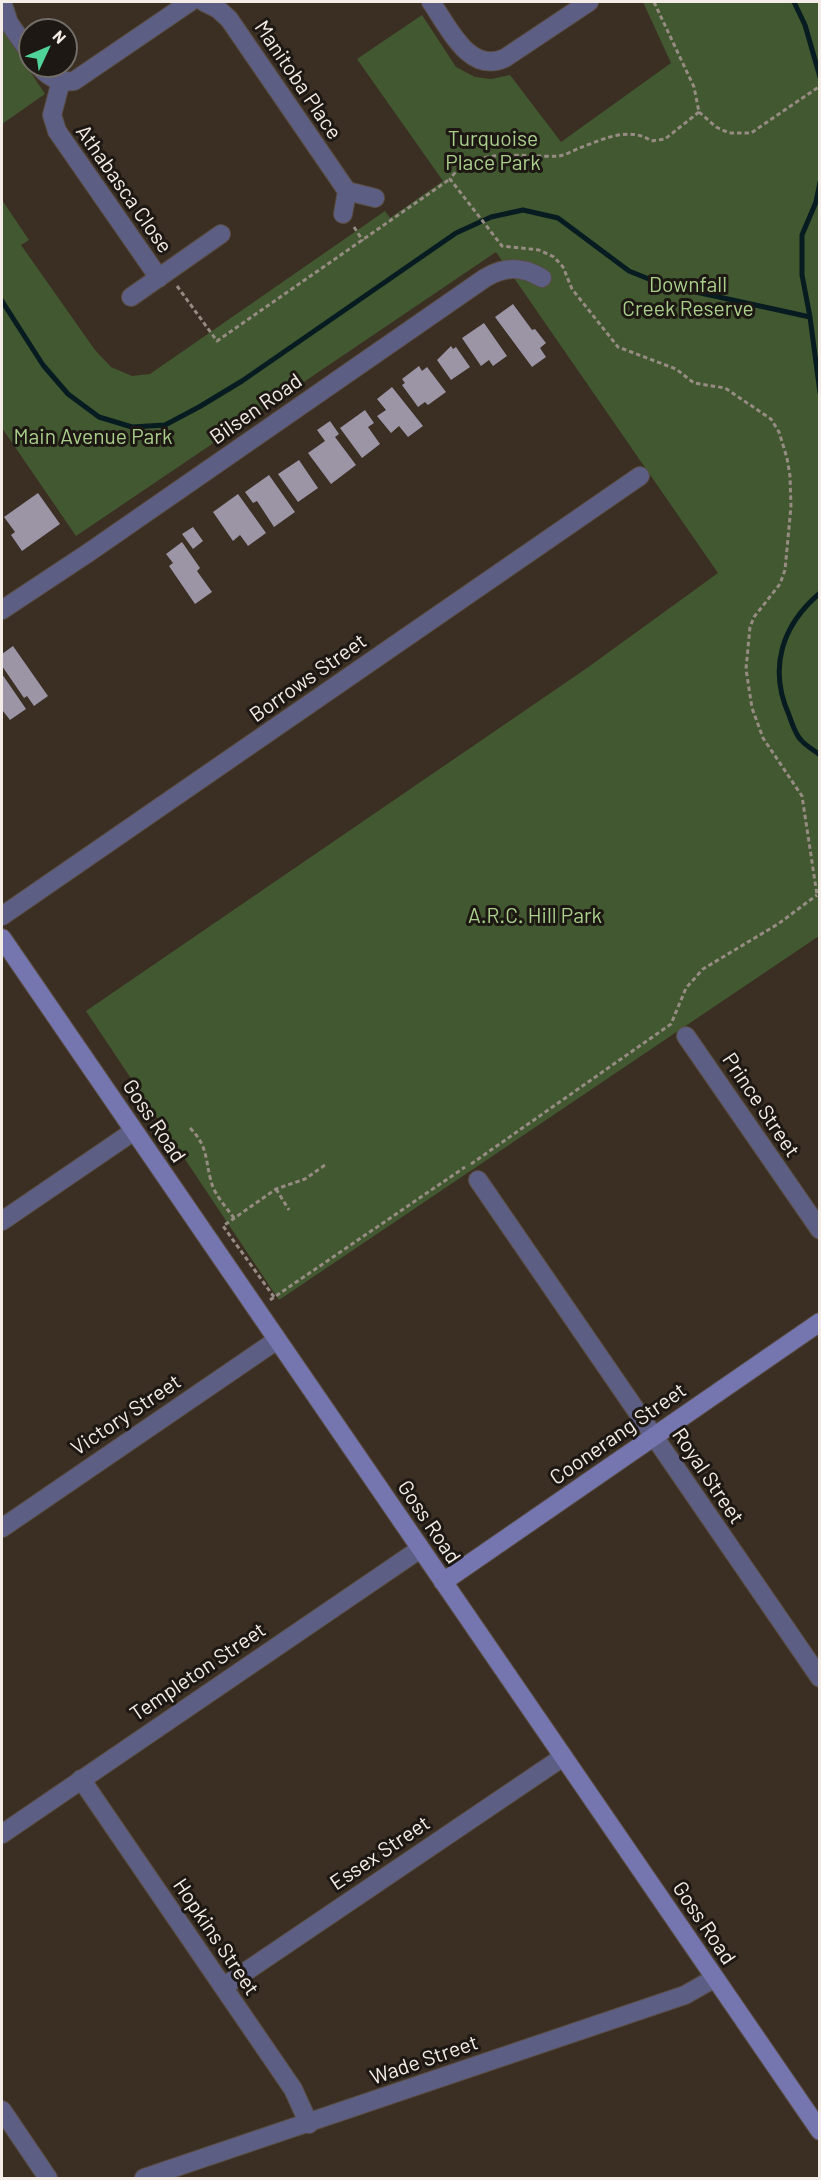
<!DOCTYPE html>
<html>
<head>
<meta charset="utf-8">
<style>
  body { margin:0 }
  #map { position:relative; width:821px; height:2180px; overflow:hidden; background:#3b2f24; font-family:Barlow,sans-serif }
  canvas { display:block }
  .frame { position:absolute; inset:0; border:3px solid #f4ece6; pointer-events:none }
  .north { position:absolute; left:18px; top:18px; width:60px; height:60px; box-sizing:border-box; background:#1d1813; border:2px solid #736d67; border-radius:50%; rotate:46deg; font-size:16px; font-weight:700; line-height:24px; text-align:center; color:#f4ece6 }
  .north::after { content:''; display:block; margin:auto; width:21px; height:27px; background:#50d398; clip-path:polygon(50% 0,100% 100%,50% 72%,0 100%) }
</style>
</head>
<body>
<div id="map">
<canvas width="821" height="2180"></canvas>
<div class="frame"></div>
<div class="north">N</div>
</div>
<script>
const c = document.querySelector('canvas').getContext('2d');
c.lineJoin = 'round';
function fillPath(path, color) { c.fillStyle = color; c.fill(path, 'evenodd'); }
function trace(path, color, width, dash) { c.strokeStyle = color; c.lineWidth = width; c.lineCap = dash ? 'butt' : 'round'; c.setLineDash(dash || []); c.stroke(path); }
function label(font, color, halo, rows, align = 'center') {
  c.font = font + ' Barlow,sans-serif'; c.lineWidth = 6; c.setLineDash([]); c.textBaseline = 'middle'; c.strokeStyle = halo; c.fillStyle = color; for (const [text, x, y, turn = 0] of rows) {
    c.save(); c.translate(x, y); c.rotate((+turn || 0) * Math.PI / 180); c.textAlign = isNaN(turn) ? turn : align; if (halo) c.strokeText(text, 0, 0); c.fillText(text, 0, 0); c.restore();
  }
}
const green = new Path2D(`
  M 643,2 L 819,2 L 819,936 L 279,1300 L 86,1011 L 587,668 L 718,573 L 496,252 L 76,536 L 2,428 L 2,200 L 29,240 L 21,245 L 95,350 L 111,367 L 132,376 L 150,374 L 385,211 L 390,218 L 443,181 L 357,59 L 422,15 L 456,67 L 475,77 L 491,79 L 510,75 L 561,142 L 671,63 Z
  M 2,29 L 45,94 L 2,124 Z`);
const stream = new Path2D(`
  M 794,2 L 805,25 L 820,77
  M 820,182 L 816,202 L 802,235 L 802,275 L 810,317 L 820,393
  M 2,301 L 43,365 L 68,394 L 99,417 L 132,427 L 165,425 L 199,407 L 242,381 L 456,233 L 491,217 L 523,210 L 558,218 L 629,271 L 664,285 L 810,317
  M 820,593 C 782,625 768,668 789,715 C 792,723 795,734 801,740 C 806,746 814,750 820,755`);
const building = new Path2D(`
  M 513,304 L 532,330 L 535,329 L 546,343 L 540,348 L 546,357 L 532,367 L 495,317 Z
  M 484,323 L 507,356 L 493,366 L 489,360 L 481,366 L 462,338 Z
  M 451,346 L 453,349 L 456,347 L 470,367 L 451,380 L 437,360 Z
  M 419,366 L 422,371 L 427,367 L 446,392 L 428,405 L 425,402 L 418,407 L 402,385 L 405,383 L 402,379 Z
  M 392,387 L 423,426 L 408,437 L 399,426 L 391,433 L 377,416 L 386,410 L 377,399 Z
  M 365,410 L 374,423 L 368,427 L 380,444 L 362,458 L 340,428 Z
  M 330,421 L 339,434 L 335,437 L 356,465 L 331,484 L 308,453 L 325,441 L 317,430 Z
  M 299,460 L 318,488 L 298,502 L 278,474 Z
  M 269,475 L 295,512 L 274,527 L 257,501 L 253,503 L 245,492 Z
  M 38,493 L 60,524 L 22,551 L 11,535 L 15,532 L 4,517 Z
  M 238,494 L 266,533 L 248,546 L 240,535 L 233,541 L 213,512 Z
  M 193,527 L 203,541 L 193,549 L 182,534 Z
  M 182,542 L 200,568 L 197,571 L 212,592 L 195,604 L 169,566 L 173,563 L 166,554 Z
  M 13,646 L 48,696 L 34,706 L 27,696 L 24,698 L 2,666 L 2,654 Z
  M 2,674 L 26,709 L 10,720 L 3,711 L 2,713 Z`);
const path = new Path2D(`
  M 654,2 L 694,87 L 699,112
  M 699,112 L 665,139 L 651,141 C 629,125 599,141 577,149 C 571,152 565,155 559,156 C 525,158 474,145 450,179 L 502,246 L 539,250 L 554,257 L 563,267 L 572,289 L 618,347 L 676,369 L 694,383 L 725,388 L 771,419 L 779,432 L 787,458 L 790,476 L 791,506 L 785,570 L 780,584 L 754,617 L 750,627 L 746,669 L 752,708 L 763,738 L 802,796 L 817,895 L 820,897
  M 699,112 L 716,127 L 729,133 L 751,133 L 820,86
  M 354,227 L 363,241
  M 177,286 L 217,341 L 450,179
  M 190,1128 C 208,1146 205,1159 211,1181 C 214,1194 226,1207 234,1218
  M 471,1164 L 671,1024 L 686,988 L 703,969 L 778,924 L 817,895
  M 276,1189 L 289,1210
  M 274,1297 L 223,1226 L 276,1189 L 305,1179 L 325,1165
  M 270,1300 L 465,1167`);
const street = new Path2D(`
  M 2,2 L 9,23 L 30,53
  M 204,2 L 218,9 L 229,19 L 347,191
  M 431,2 C 448,26 469,75 505,58 L 589,2
  M 39,66 C 48,77 59,83 74,81 L 190,2
  M 61,81 L 52,115 L 57,131 L 159,278
  M 343,214 L 347,191 L 375,198
  M 131,297 L 221,234
  M 2,610 L 88,553 L 485,278 C 505,266 522,266 542,278
  M 2,916 L 640,476
  M 686,1036 L 820,1230
  M 478,1180 L 820,1678
  M 2,1221 L 134,1131
  M 2,1528 L 277,1340
  M 81,1779 L 293,2089 L 309,2124
  M 2,1834 L 420,1549
  M 223,1987 L 563,1757
  M 2,2110 L 48,2178
  M 144,2178 L 685,1995 L 715,1978`);
const secondary = new Path2D(`
  M 2,938 L 820,2131
  M 443,1582 L 820,1322`);
const streetNames = [
  ["Manitoba Place",298,80,56],
  ["Athabasca Close",124,189,55],
  ["Bilsen Road",256,409,-35],
  ["Borrows Street",308,678,-35],
  ["Prince Street",761,1105,56],
  ["Goss Road",154,1121,56],
  ["Victory Street",126,1415,-34],
  ["Coonerang Street",618,1434,-35],
  ["Royal Street",708,1476,56],
  ["Goss Road",429,1522,56],
  ["Templeton Street",198,1672,-34],
  ["Essex Street",380,1853,-34],
  ["Goss Road",704,1923,56],
  ["Hopkins Street",216,1937,56],
  ["Wade Street",424,2060,-19]
];
const parkNames = [
  ["Turquoise",493,139],
  ["Place Park",493,163],
  ["Downfall",688,285],
  ["Creek Reserve",688,309],
  ["Main Avenue Park",93,437],
  ["A.R.C. Hill Park",535,916]
];
fillPath(green, '#425830');
trace(stream, '#071c21', 5);
fillPath(building, '#9b95a5');
trace(street, '#594d43', 20);
trace(secondary, '#594d43', 20);
trace(path, '#968c84', 3, [4.5, 3]);
trace(street, '#5d5e83', 18);
trace(secondary, '#7576b0', 18);
label('21px', '#f4ece6', '#1d1813', streetNames);
label('21px', '#a9cf8b', '#1d1813', parkNames);
</script>
</body>
</html>
